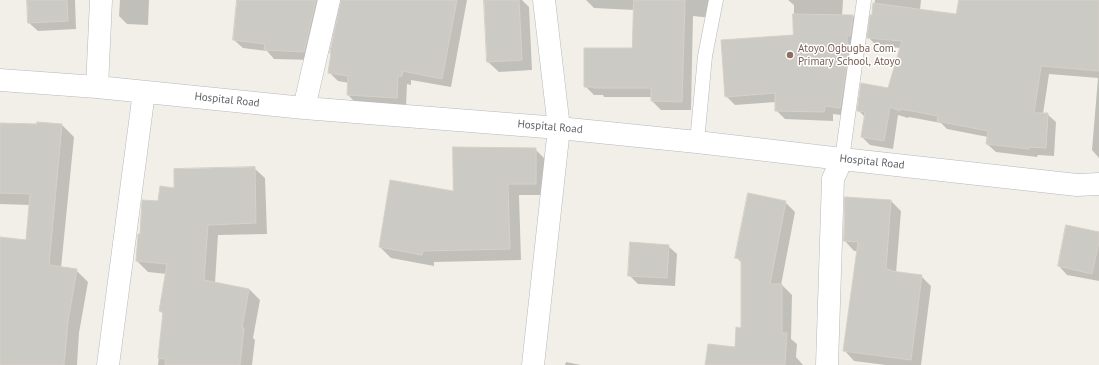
<!DOCTYPE html>
<html>
<head>
<meta charset="utf-8">
<style>
  body { margin:0 }
  canvas { display:block; background:#f1efe8 }
</style>
</head>
<body>
<canvas width="1099" height="365"></canvas>
<script>
const c = document.querySelector('canvas').getContext('2d');
c.lineJoin = 'round';
function fillPath(path, color) { c.fillStyle = color; c.fill(path, 'evenodd'); }
function trace(path, color, width, dash) { c.strokeStyle = color; c.lineWidth = width; c.lineCap = dash ? 'butt' : 'round'; c.setLineDash(dash || []); c.stroke(path); }
function label(font, color, halo, rows, align = 'center') {
  c.font = font + ' "PT Sans",sans-serif'; c.lineWidth = 3; c.setLineDash([]); c.textBaseline = 'middle'; c.strokeStyle = halo; c.fillStyle = color; for (const [text, x, y, turn = 0] of rows) {
    c.save(); c.translate(x, y); c.rotate((+turn || 0) * Math.PI / 180); c.textAlign = isNaN(turn) ? turn : align; if (halo) c.strokeText(text, 0, 0); c.fillText(text, 0, 0); c.restore();
  }
}
const shadow = new Path2D(`
  M 28,0 L 75,0 L 76,29 L 38,31 L 29,23 Z
  M 120,0 L 149,0 L 148,25 L 127,24 L 119,16 Z
  M 238,0 L 329,0 L 313,60 L 274,59 L 267,51 L 243,48 L 234,40 Z
  M 342,0 L 467,0 L 451,87 L 411,80 L 411,85 L 407,84 L 406,107 L 357,104 L 348,95 L 349,83 L 338,81 L 329,72 Z
  M 485,0 L 522,0 L 529,7 L 532,70 L 499,72 L 488,62 Z
  M 586,0 L 714,0 L 712,18 L 693,16 L 691,110 L 661,110 L 652,101 L 652,97 L 604,97 L 603,95 L 594,95 L 585,86 L 633,49 L 634,10 L 594,8 Z
  M 788,0 L 843,0 L 842,16 L 853,16 L 862,25 L 849,116 L 833,114 L 833,121 L 785,119 L 776,110 L 776,102 L 735,105 L 726,96 L 794,36 L 794,5 Z
  M 875,0 L 921,0 L 920,10 L 957,15 L 960,0 L 1099,0 L 1099,158 L 1092,150 L 1098,78 L 1049,74 L 1043,114 L 1047,114 L 1056,122 L 1054,156 L 1038,155 L 1037,157 L 996,152 L 987,144 L 988,137 L 947,129 L 941,123 L 909,117 L 908,118 L 898,115 L 893,149 L 870,145 L 862,137 L 865,117 L 858,110 L 888,89 L 901,48 L 877,46 L 868,37 L 873,16 Z
  M 0,124 L 62,125 L 74,137 L 61,268 L 76,270 L 88,282 L 79,333 L 77,365 L 0,365 L 0,238 L 27,241 L 30,205 L 0,204 Z
  M 535,149 L 547,161 L 547,195 L 519,195 L 521,260 L 434,262 L 434,266 L 391,258 L 380,247 L 454,192 Z
  M 254,168 L 265,178 L 267,234 L 218,235 L 215,283 L 249,289 L 260,300 L 253,338 L 255,340 L 252,365 L 158,365 L 164,315 L 160,311 L 167,274 L 148,272 L 137,261 L 140,235 L 159,202 L 175,189 Z
  M 891,201 L 901,211 L 896,273 L 921,276 L 931,286 L 921,365 L 886,365 L 854,361 L 845,351 L 858,251 L 854,251 L 845,241 Z
  M 785,202 L 795,212 L 781,285 L 782,285 L 792,295 L 791,339 L 797,344 L 796,357 L 803,365 L 706,365 L 736,348 L 742,329 L 742,263 L 736,257 Z
  M 1099,233 L 1099,281 L 1067,275 L 1059,266 Z
  M 668,246 L 677,254 L 675,286 L 638,284 L 629,275 Z
  M 566,362 L 581,365 L 565,365 Z`);
const building = new Path2D(`
  M 27,0 L 67,0 L 68,21 L 28,23 Z
  M 237,0 L 316,0 L 304,52 L 264,50 L 265,44 L 233,40 Z
  M 341,0 L 457,0 L 442,79 L 403,71 L 402,76 L 398,76 L 397,98 L 347,95 L 348,76 L 328,73 L 331,53 L 330,53 Z
  M 484,0 L 519,0 L 522,60 L 487,62 Z
  M 634,0 L 685,0 L 682,102 L 651,101 L 651,88 L 594,88 L 594,87 L 584,87 L 584,48 L 632,48 Z
  M 959,0 L 1099,0 L 1099,71 L 1041,66 L 1034,113 L 1048,113 L 1046,148 L 1029,147 L 1029,149 L 986,144 L 988,131 L 937,121 L 938,116 L 901,109 L 900,111 L 890,107 L 884,141 L 861,137 L 865,112 L 857,111 L 861,83 L 888,88 L 902,41 L 867,38 L 870,15 L 872,15 L 873,3 L 956,14 Z
  M 793,14 L 853,15 L 850,36 L 847,36 L 847,63 L 840,108 L 825,106 L 824,112 L 775,111 L 775,93 L 725,97 L 721,40 L 793,35 Z
  M 37,122 L 62,124 L 49,265 L 77,269 L 68,321 L 64,365 L 0,365 L 0,237 L 26,240 L 30,194 L 0,193 L 0,123 L 37,124 Z
  M 453,147 L 536,148 L 536,184 L 508,184 L 510,249 L 423,251 L 422,255 L 379,247 L 390,180 L 453,191 Z
  M 255,167 L 256,223 L 208,225 L 204,280 L 249,289 L 242,328 L 244,328 L 240,365 L 165,365 L 166,359 L 158,358 L 163,312 L 159,311 L 167,264 L 136,261 L 138,235 L 138,234 L 140,234 L 142,200 L 158,201 L 160,186 L 174,188 L 174,169 Z
  M 748,193 L 786,201 L 770,284 L 782,284 L 782,333 L 787,333 L 785,365 L 705,365 L 708,344 L 735,347 L 736,327 L 741,328 L 741,259 L 735,258 Z
  M 845,197 L 891,200 L 886,269 L 891,270 L 891,271 L 922,275 L 911,360 L 843,351 L 858,242 L 844,241 Z
  M 1066,225 L 1099,232 L 1099,242 L 1092,274 L 1058,266 Z
  M 630,242 L 669,245 L 667,278 L 628,276 Z`);
const lane = new Path2D(`
  M 697,142 L 705,56 L 716,0
  M 842,159 L 864,0`);
const street = new Path2D(`
  M 0,80 L 97,87 L 304,108 L 559,128 L 697,142 L 842,159 L 1077,185 L 1099,184
  M 97,87 L 101,0
  M 304,108 L 329,0
  M 108,365 L 144,92
  M 533,365 L 559,128 L 544,0
  M 827,365 L 833,179 L 842,159`);
const markers = [
  [790,55,4,"#8d6e63"]
];
const educationNames = [
  ["Atoyo Ogbugba Com.",798,49],
  ["Primary School, Atoyo",798,62]
];
const streetNames = [
  ["Hospital Road",227,100,6],
  ["Hospital Road",550,127,5],
  ["Hospital Road",872,162,6]
];
fillPath(shadow, '#0003');
fillPath(building, '#cccac5');
trace(building, '#d6d1c6', 1);
trace(lane, '#b5b8bc', 15);
trace(street, '#b5b8bc', 23);
trace(lane, '#fff', 14);
trace(street, '#fff', 22);
for (const [x, y, r, color] of markers) { const dot = new Path2D(); dot.arc(x, y, r, 0, 2 * Math.PI); c.fillStyle = color; c.fill(dot); trace(dot, '#fff', 1.5); }
label('11px', '#785e54', '#fff', educationNames, 'left');
label('11px', '#5f6368', '#fff', streetNames);
</script>
</body>
</html>
